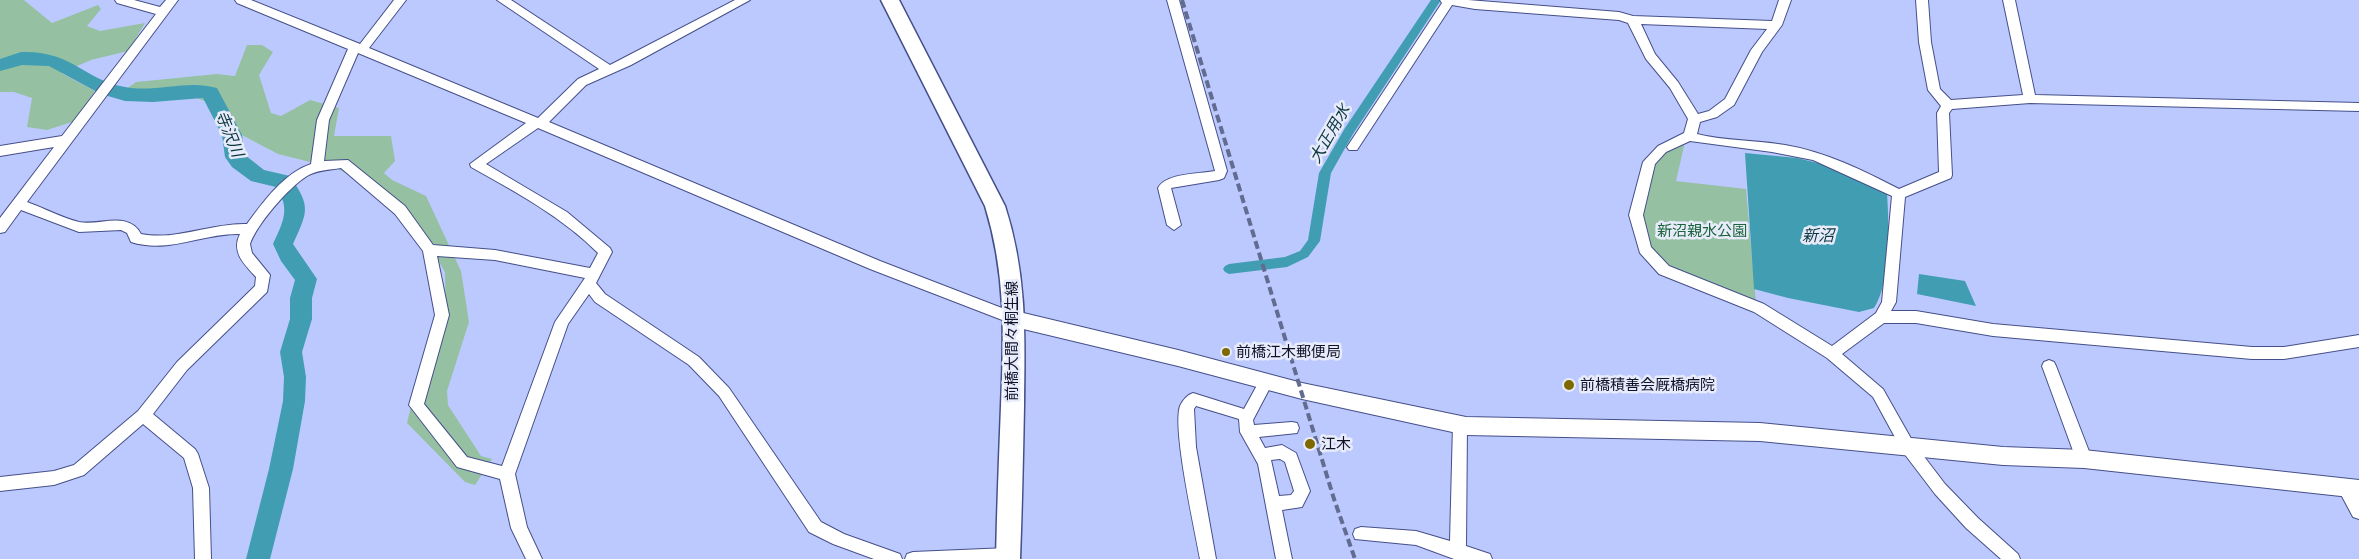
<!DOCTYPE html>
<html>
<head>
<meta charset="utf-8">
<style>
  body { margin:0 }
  canvas { display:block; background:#bcc9fe }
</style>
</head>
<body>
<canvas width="2359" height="559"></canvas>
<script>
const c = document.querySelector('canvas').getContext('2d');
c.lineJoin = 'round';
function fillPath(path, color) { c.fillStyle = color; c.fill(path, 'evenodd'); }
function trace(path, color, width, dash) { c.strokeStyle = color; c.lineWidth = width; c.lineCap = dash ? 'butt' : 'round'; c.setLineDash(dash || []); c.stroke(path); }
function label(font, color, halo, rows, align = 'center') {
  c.font = font + ' "Public Sans","Noto Sans JP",sans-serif'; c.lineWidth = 5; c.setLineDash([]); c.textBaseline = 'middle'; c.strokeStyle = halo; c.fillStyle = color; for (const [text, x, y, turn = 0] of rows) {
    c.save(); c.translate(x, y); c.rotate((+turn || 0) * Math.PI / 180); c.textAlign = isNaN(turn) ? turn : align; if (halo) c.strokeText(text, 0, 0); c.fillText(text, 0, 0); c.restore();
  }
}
const green = new Path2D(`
  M 0,0 L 24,0 L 52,23 L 98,5 L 101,9 L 87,26 L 100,31 L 145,23 L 128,51 L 91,60 L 61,73 L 95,91 L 75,121 L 47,130 L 27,127 L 32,98 L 14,92 L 0,92 Z
  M 247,45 L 262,45 L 273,52 L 259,75 L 271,113 L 281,116 L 310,100 L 339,108 L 334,136 L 391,136 L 395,161 L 384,173 L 392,180 L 426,196 L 461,271 L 469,322 L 447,391 L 448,405 L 481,456 L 492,459 L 475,485 L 465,482 L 407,423 L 423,354 L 446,324 L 445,272 L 405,205 L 338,169 L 278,154 L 238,133 L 212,104 L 189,95 L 150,97 L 126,89 L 136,82 L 217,74 L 235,76 Z
  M 1685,142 L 1676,181 L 1746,189 L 1756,303 L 1666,268 L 1650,248 L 1640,216 L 1652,163 L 1664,151 Z`);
const water = new Path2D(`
  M 1745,153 L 1797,158 L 1826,165 L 1887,193 C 1889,223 1891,283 1874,308 L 1859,312 L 1788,298 L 1754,289 Z
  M 1919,274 L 1965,281 L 1976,306 L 1917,294 Z`);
const canal = new Path2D(`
  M 1431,0 L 1441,0 L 1353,134 L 1331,173 L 1320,241 L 1308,257 L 1287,267 L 1229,274 L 1225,272 L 1223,269 L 1225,266 L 1229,264 L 1285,257 L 1300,251 L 1308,240 L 1319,173 L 1345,128 Z`);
const river = new Path2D(`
  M 21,52 C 72,50 84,80 125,87 C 156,93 187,79 217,88 L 242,135 L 245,155 L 264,170 L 290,176 C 311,207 308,211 293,244 L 317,279 L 312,298 L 312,319 L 302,352 L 306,377 L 305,401 L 293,469 L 270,559 L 246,559 L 269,469 L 283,401 L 284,377 L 280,352 L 290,319 L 290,298 L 295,280 L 281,261 L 273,244 C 283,222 291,209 276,187 L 251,181 L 232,167 L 225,157 L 222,135 L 203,98 L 153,102 L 125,101 L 101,94 L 49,66 L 22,65 L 0,71 L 0,59 Z`);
const street = new Path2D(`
  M 115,0 L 134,0 L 160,7 L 166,0 L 178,0 L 27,202 C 44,208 62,218 79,222 C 100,226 128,210 141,234 C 176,241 211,223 247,224 C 263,202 284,173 311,164 L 317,120 L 348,49 L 237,3 L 235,0 L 251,0 L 360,44 L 394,0 L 406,0 L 369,48 L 538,118 L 578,79 L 599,69 L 497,0 L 511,0 L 610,65 L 735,0 L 750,0 L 631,65 L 586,85 L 549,122 L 880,261 L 1020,315 L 1022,319 L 1020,323 L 1010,323 L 870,269 L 538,128 L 486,164 L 567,212 L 610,248 L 612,252 L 596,283 L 605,294 L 699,357 L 729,388 L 821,522 L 844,534 L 900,554 L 902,559 L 874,559 L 833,544 L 809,532 L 719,396 L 689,365 L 595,302 L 589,294 L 568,324 L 515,474 L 527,527 L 542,559 L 526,559 L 511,528 L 500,479 L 457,467 L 409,405 L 435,315 L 423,251 L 395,214 L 341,168 C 329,170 317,170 307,176 C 288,188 257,224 250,244 L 252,253 L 270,275 L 267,292 L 187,370 L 153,414 L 195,449 L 198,454 L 209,488 L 211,559 L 195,559 L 193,488 L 184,458 L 143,424 L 84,475 L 54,485 L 0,491 L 0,477 L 54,471 L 74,465 L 138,411 L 177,362 L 255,286 L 256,277 C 244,264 231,252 240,234 C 203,233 169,254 131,242 L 127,233 L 121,230 L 79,232 L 21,210 L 5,232 L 0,233 L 0,218 L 54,147 L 0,156 L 0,146 L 62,136 L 156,14 L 117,3 ZM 358,53 L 526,123 L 470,164 L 471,167 C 516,192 562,217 598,253 L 590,268 L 495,250 L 433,245 L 405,206 L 348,160 L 324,161 L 329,120 ZM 437,256 L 495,260 L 585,278 L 555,322 L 502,466 L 467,457 L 424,404 L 449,315 Z
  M 1167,0 L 1179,0 L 1227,171 L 1224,178 L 1219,180 L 1171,188 L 1181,225 L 1174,230 L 1167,225 L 1158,188 C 1166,173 1198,174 1215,171 Z
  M 1440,0 L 1468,0 L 1619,12 L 1633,16 L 1772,21 L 1779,0 L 1791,0 L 1782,25 L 1762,52 L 1734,105 L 1717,117 L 1700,122 L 1697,134 C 1724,141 1757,140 1785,145 C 1826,152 1862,170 1899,189 L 1939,172 L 1937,113 L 1941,106 L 1928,90 L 1919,42 L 1916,0 L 1928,0 L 1931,42 L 1940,89 L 1951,100 L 2023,95 L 2003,0 L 2015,0 L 2035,95 L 2359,103 L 2359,111 L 2030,103 L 1952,109 L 1949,113 L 1952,175 L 1951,178 L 1905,197 L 1896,302 L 1891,311 L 1916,311 L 1993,324 L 2252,347 L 2284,347 L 2359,335 L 2359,347 L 2284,359 L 2252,359 L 1993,336 L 1916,323 L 1884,323 L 1842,354 L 1883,389 L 1913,442 L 1945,484 L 1978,518 L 2018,554 L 2020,559 L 2001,559 L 1966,528 L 1935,494 L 1903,452 L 1873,397 L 1827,358 L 1754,312 L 1659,274 L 1640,253 L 1629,215 L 1643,162 L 1658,146 L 1684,133 L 1688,119 L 1670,88 L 1646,59 L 1628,23 L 1619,20 L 1475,9 L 1452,5 L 1357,150 L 1349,150 L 1347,147 L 1349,144 L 1442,3 ZM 1641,24 L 1767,29 L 1751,50 L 1725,99 L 1709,111 L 1698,114 L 1678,82 L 1655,54 ZM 1690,141 L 1772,152 L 1813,160 L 1892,196 L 1882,302 L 1876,313 L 1832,346 L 1764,304 L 1669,266 L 1651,247 L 1643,215 L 1655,164 L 1666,152 Z
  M 2049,360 L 2054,362 L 2056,366 L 2092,459 L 2089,464 L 2084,466 L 2079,464 L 2076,459 L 2042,366 L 2044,362 Z
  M 1266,376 L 1271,378 L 1273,382 L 1253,420 L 1254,425 L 1292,422 L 1297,423 L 1299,428 L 1297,433 L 1259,437 L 1265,448 L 1282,445 L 1296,453 L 1310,491 L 1302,507 L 1282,510 L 1292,559 L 1276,559 L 1258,464 L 1240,432 L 1239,419 L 1196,406 L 1194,409 L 1196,447 L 1216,559 L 1200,559 C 1195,530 1172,429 1180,406 C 1183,400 1187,395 1193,393 L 1244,409 L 1261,378 ZM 1280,459 L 1285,462 L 1294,491 L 1291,495 L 1279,496 L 1271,460 Z
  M 1460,418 L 1465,419 L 1467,424 L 1466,546 L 1490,554 L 1492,559 L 1454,559 L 1416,545 L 1355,539 L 1353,534 L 1355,529 L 1361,527 L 1416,531 L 1450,541 L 1453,424 L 1455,419 Z
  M 2345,480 L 2350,482 L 2359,497 L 2359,519 L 2353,517 L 2337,487 L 2340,482 Z
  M 1008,548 L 1014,550 L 1016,555 L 1014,559 L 905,559 L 907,554 L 913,552 Z`);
const secondary = new Path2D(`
  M 1015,311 L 1178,350 L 1302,383 L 1466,417 L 1760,423 L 2003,447 L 2084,450 L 2359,480 L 2359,498 L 2084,468 L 2003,465 L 1760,441 L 1466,435 L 1302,399 L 1178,366 L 1015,327 L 1008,324 L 1005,319 L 1008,314 Z`);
const primary = new Path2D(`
  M 881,0 L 899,0 L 1005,206 C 1027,274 1025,336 1024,406 C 1023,457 1022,508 1020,559 L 996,559 C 997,508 999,457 1001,406 C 1004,336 1006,274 985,206 Z`);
const rail = new Path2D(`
  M 1182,0 L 1334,499 L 1355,559`);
const markers = [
  [1226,352,5,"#7e6800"],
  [1569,385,6,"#7e6800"],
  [1310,444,6,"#7e6800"]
];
const parkNames = [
  ["新沼親水公園",1702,231]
];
const streetNames = [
  ["前橋大間々桐生線",1012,341,-90]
];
const poiNames = [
  ["前橋江木郵便局",1236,352],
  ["前橋積善会厩橋病院",1580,385],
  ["江木",1321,444]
];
const waterNames = [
  ["寺沢川",229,134,68],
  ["大正用水",1330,134,-60],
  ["新沼",1818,236]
];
fillPath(green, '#95c1a2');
fillPath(water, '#419db1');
fillPath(canal, '#419db1');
fillPath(river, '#419db1');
trace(street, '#454f89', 2);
trace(secondary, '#454f89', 2);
trace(primary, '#454f89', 3);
fillPath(street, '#fff');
fillPath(secondary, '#fff');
fillPath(primary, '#fff');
trace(rail, '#626b90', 4, [8, 4]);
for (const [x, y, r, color] of markers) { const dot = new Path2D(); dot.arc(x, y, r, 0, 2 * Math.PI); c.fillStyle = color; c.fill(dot); trace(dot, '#e8ecfa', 2); }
label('15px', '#1a633b', '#e8ecfa', parkNames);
label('15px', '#0f132a', '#e8ecfa', streetNames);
label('15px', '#0f132a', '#e8ecfa', poiNames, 'left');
label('italic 16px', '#0b3740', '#e8ecfa', waterNames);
</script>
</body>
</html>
